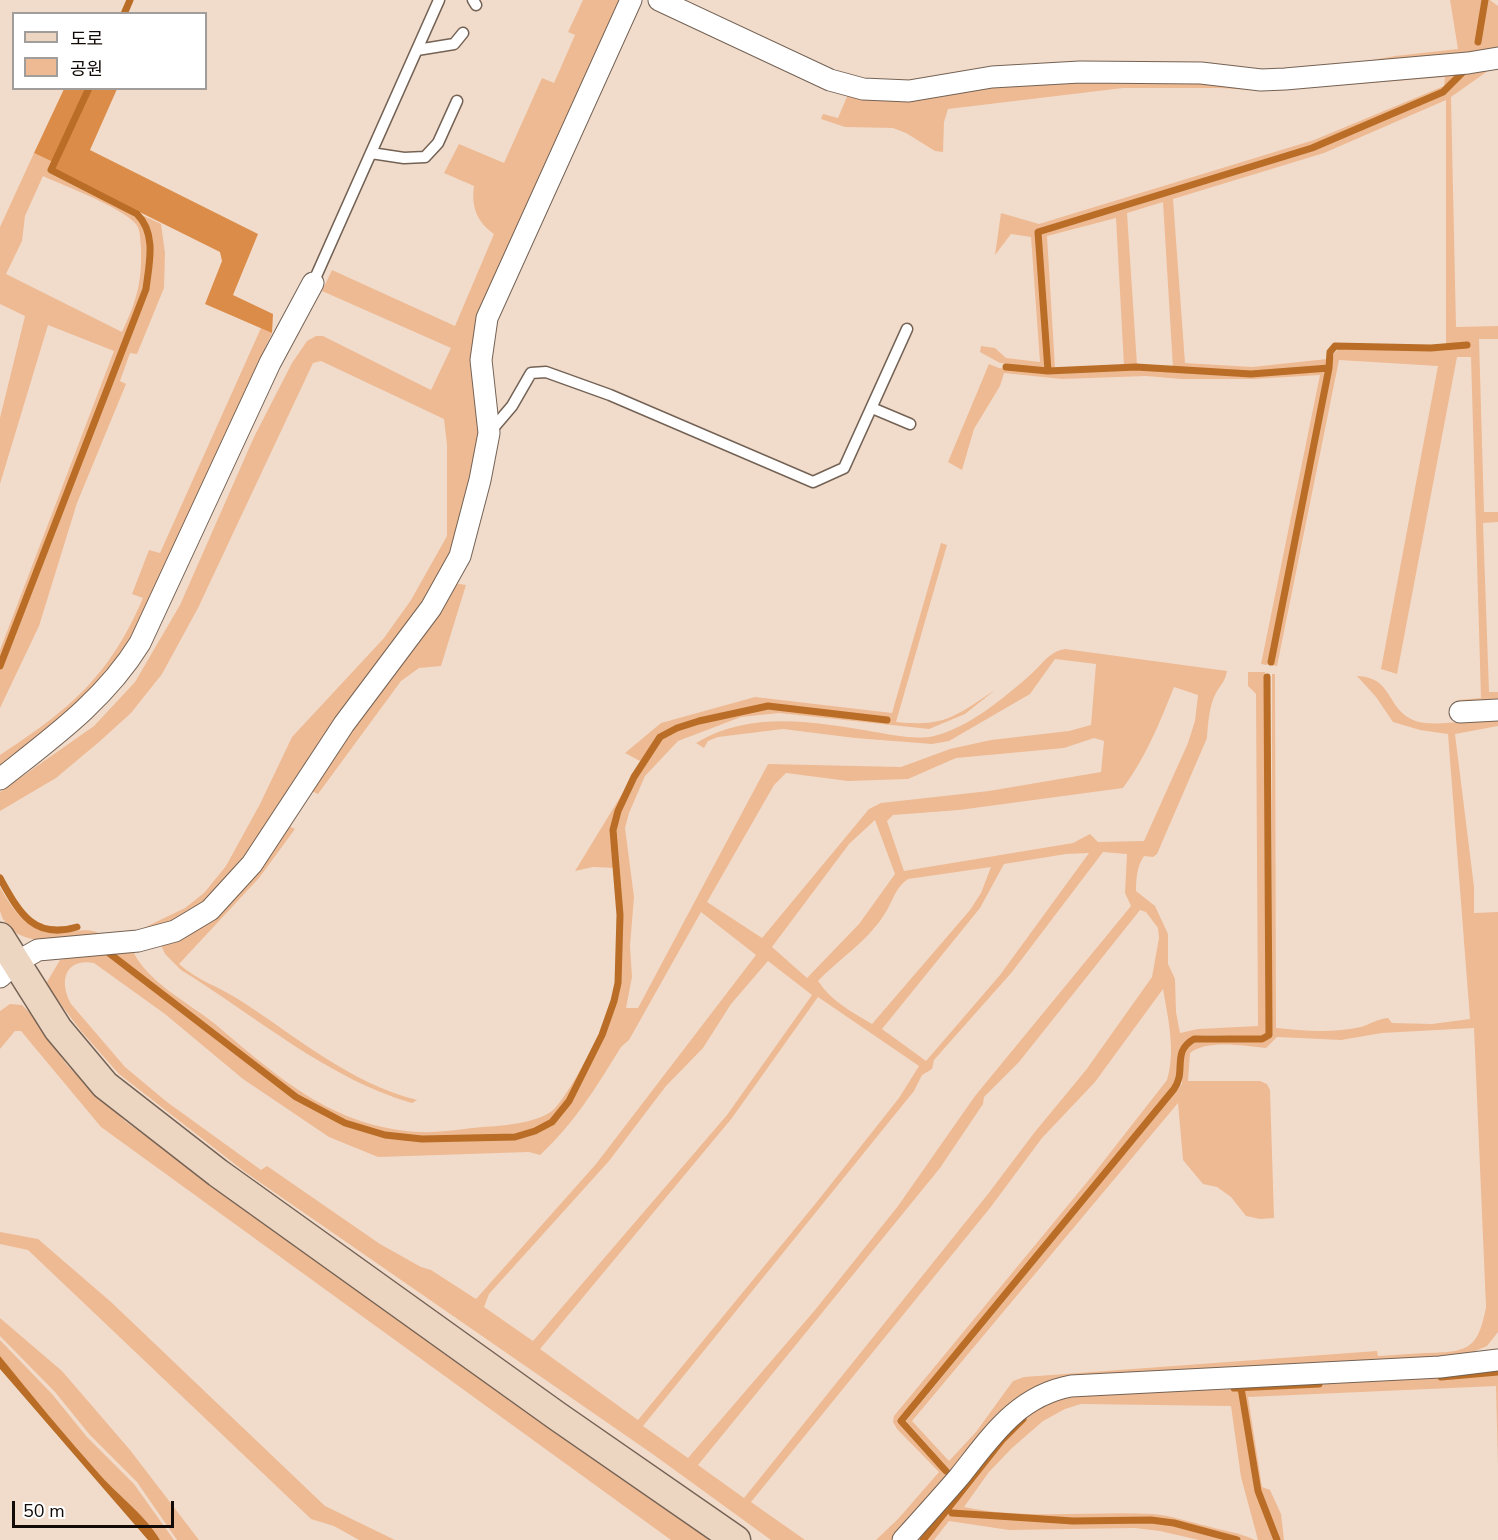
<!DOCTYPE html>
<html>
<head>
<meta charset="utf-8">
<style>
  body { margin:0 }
  #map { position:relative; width:1498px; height:1540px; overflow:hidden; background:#f1dccc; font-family:"Nunito Sans","Noto Sans KR",sans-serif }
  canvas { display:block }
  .legend { position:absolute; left:12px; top:12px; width:195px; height:78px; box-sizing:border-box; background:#fff; border:2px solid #a09d9b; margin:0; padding:8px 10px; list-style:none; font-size:18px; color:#110a06 }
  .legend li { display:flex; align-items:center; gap:12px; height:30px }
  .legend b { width:30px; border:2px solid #a09d9b }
  .scale { position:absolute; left:12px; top:1501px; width:162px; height:27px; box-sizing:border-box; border:3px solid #110a06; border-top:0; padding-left:8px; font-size:18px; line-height:21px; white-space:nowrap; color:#110a06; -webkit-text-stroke:4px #fff; paint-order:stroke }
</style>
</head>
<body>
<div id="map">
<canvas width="1498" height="1540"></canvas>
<ul class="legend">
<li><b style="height:8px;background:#ecd5c1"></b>도로</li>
<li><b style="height:16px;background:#eeba93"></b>공원</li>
</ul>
<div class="scale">50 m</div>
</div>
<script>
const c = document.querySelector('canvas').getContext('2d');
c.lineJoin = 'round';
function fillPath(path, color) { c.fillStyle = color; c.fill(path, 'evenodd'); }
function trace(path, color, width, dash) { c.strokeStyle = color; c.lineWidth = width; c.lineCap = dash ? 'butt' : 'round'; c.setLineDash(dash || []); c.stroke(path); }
const green = new Path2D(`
  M 583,0 L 625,0 L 482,317 L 480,448 L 442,582 L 253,852 L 216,895 L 178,921 L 131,934 L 185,908 L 204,893 L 226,866 L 260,804 L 292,737 L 384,638 L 411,600 L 447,536 L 447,445 L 444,419 L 321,361 L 313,363 L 198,608 L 162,674 L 131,713 L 99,742 L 56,778 L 0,811 L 0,792 L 94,726 L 135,682 L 180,605 L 254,437 L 292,363 L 307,341 L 316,336 L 323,336 L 431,390 L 451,348 L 322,291 L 332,270 L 455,326 L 494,234 C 477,222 471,207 474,186 L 444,173 L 459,144 L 504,163 L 542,78 L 554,83 L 575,35 L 568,32 Z
  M 1450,0 L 1490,0 L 1498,6 L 1498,53 L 1286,75 L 1395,56 L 1458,49 Z
  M 1470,67 L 1492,68 L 1451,97 L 1456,327 L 1498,326 L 1498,339 L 1479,339 L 1484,512 L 1498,512 L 1498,522 L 1483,523 L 1489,692 L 1498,692 L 1498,706 L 1464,706 L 1458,700 L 1481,698 L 1471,357 L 1457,357 L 1397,674 L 1381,669 L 1438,366 L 1339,360 L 1277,666 L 1272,665 L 1334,353 L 1340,348 L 1437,351 L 1469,347 L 1469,342 L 1446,345 L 1446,100 L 1324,153 L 1173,199 L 1185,363 L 1252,367 L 1327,359 L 1327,366 L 1251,372 L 1173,368 L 1163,202 L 1127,213 L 1137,365 L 1124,366 L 1116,218 L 1047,236 L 1055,368 L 1050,369 L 1040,233 L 1122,210 L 1333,142 L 1446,93 Z
  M 1463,69 L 1443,91 L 1313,146 L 1036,230 L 1046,369 L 1000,363 L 980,352 L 981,346 L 995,348 L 1006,358 L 1040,362 L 1031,237 L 1011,234 L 995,255 L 1001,213 L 1039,224 L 1314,140 L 1444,86 L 1445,77 L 1270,91 L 1219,88 L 1123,88 L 948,109 L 944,122 L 943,152 L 935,151 L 906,133 L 893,128 L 845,127 L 821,119 L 823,114 L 838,118 L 849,92 L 1052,79 Z
  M 34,153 L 53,162 L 49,170 L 136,216 C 154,234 150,266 144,289 C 139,310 129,330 121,349 C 107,383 94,417 80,451 C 52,521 29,592 0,661 L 0,650 L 114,351 L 48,325 L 0,484 L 0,418 L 25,316 L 0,304 L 0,227 ZM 43,176 C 67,187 116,205 134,222 C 141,228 140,239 141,248 C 142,282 137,300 122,332 L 6,274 L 22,241 L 25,216 Z
  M 138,213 L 161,224 L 165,253 L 164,288 L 137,354 L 130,353 L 120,381 L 126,384 L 77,503 L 39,626 L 0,708 L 0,670 L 148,290 C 151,263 158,234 138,213 Z
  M 261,328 L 272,333 L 125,651 L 91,694 L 0,765 L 0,755 C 70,709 109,677 143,598 L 132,594 L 149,550 L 160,553 Z
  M 989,364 L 999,368 L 1050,374 L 1135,369 L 1251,375 L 1327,370 L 1267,665 L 1261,664 L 1320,375 L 1254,379 L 1182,379 L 1146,376 L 1062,379 L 1004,373 L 1000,386 L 974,429 L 962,470 L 948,462 Z
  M 941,543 L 947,545 L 896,722 C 946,727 955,716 995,690 L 965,714 L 929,729 L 779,713 L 741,717 L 678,741 L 645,776 L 629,813 L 625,828 L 634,897 L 630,946 L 632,977 L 626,1008 L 638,1008 L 768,764 L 901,767 L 950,749 L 991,740 L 1069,731 L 1091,725 L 1096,664 L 1055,659 L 1030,694 L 949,741 L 932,744 L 855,738 L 783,729 L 718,737 L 708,741 L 704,748 L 696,743 C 752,710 814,722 875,732 C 892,735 917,740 934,736 C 968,728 1004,698 1030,675 C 1043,664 1048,652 1065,649 L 1227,671 C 1225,682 1221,684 1216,693 C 1209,706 1208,724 1207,738 L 1157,854 L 1153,857 L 1144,856 C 1137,866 1136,879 1136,891 L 1155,906 L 1168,934 L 1168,964 L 1175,979 L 1176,1012 L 1180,1033 L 1198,1029 L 1258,1026 L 1256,694 L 1248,686 L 1248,672 L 1265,672 L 1267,1033 C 1248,1045 1202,1025 1184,1043 C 1173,1054 1182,1076 1173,1088 L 899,1421 L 948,1473 L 948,1468 L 906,1421 L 1182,1084 C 1183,1068 1180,1051 1195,1042 L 1263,1042 L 1272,1036 L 1272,674 L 1275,674 L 1276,1028 C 1304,1031 1334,1033 1361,1027 C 1371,1024 1377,1019 1388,1018 L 1392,1023 L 1432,1024 L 1470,1019 L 1448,734 L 1420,730 L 1393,722 L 1376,697 L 1357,676 C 1393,677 1386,708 1413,720 C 1434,729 1475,718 1498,717 L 1498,726 L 1455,734 L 1474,887 L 1474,913 L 1498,912 L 1498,1332 L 1487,1346 L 1463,1356 L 1059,1384 L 895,1540 L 876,1540 L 898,1519 L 939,1472 L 897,1429 L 893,1422 L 894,1416 L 1092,1176 L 1167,1080 C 1176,1051 1168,1018 1163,989 L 1095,1082 L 1042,1138 L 990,1208 L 751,1502 L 805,1540 L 771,1540 L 654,1455 L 245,1172 L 119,1074 L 81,1031 L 46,985 L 47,982 L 60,960 L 104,952 L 295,1099 L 344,1124 L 402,1139 L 515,1138 L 553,1124 L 579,1088 L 616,1002 L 622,915 L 615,830 L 620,811 L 650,752 L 661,739 L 677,730 L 752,710 L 792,709 L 886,721 L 887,718 L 792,706 L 751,707 L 676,727 L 659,736 L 640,761 L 625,753 L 661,723 L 755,697 L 892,713 ZM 1174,687 L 1198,695 L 1195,721 L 1188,743 L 1144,841 L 1098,842 L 1090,834 L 1073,843 L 904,871 L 887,821 L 893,815 L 959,810 L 1123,788 C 1146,757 1160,722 1174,687 ZM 1094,738 L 1104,741 L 1101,772 L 989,791 L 881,803 L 869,809 L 762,938 L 707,902 L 774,785 L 786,773 L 848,781 L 908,779 L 956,758 L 1064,748 ZM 875,820 L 895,874 L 859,924 L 807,978 L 772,947 L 849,844 ZM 1103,852 L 1127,854 L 1125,893 L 1131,906 L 975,1096 L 898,1206 L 815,1310 L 688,1458 L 643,1426 L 914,1091 L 922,1075 L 932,1069 L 934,1060 L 1012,972 ZM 1089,853 L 1000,975 L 926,1061 L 882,1029 L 980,908 L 1004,864 L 1066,854 ZM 991,867 L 981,893 L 970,910 L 872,1024 C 852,1012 831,1001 818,981 C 840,958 871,939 887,910 C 894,898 896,887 908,879 ZM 1140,910 L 1146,912 L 1158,928 L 1159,938 L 1152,977 L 1086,1070 L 1034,1133 L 988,1194 L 744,1498 L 698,1465 L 940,1168 L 983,1104 L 984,1097 L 1019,1062 ZM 701,912 L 756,955 L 596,1164 L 476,1299 L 431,1270 L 421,1267 L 380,1244 L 267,1166 L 261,1170 L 167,1102 L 125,1067 L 71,1004 C 59,982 64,958 94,963 L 165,1014 L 243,1079 L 329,1137 L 378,1157 L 529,1152 L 540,1155 C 574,1124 597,1086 621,1047 L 629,1040 ZM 768,961 L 812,995 L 727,1115 L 533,1341 L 484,1307 L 489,1294 L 609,1161 L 666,1086 L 703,1048 L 731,1004 ZM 818,997 L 919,1066 L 899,1098 L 816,1203 L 638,1420 L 540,1349 L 732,1118 ZM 1474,1028 L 1486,1307 C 1478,1351 1466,1352 1425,1353 C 1409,1354 1394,1355 1378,1356 L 1377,1351 L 1024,1377 L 1013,1381 L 976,1432 L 949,1461 L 912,1421 L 1178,1103 L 1183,1160 L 1203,1184 L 1217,1187 L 1231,1197 L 1246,1216 L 1260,1219 L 1274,1218 L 1270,1090 L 1267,1084 L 1260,1081 L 1188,1081 L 1190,1053 C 1207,1039 1245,1046 1266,1048 L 1277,1037 L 1341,1040 L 1382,1033 Z
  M 453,583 L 466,585 L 441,666 L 419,668 L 401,681 L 318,794 L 309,790 L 402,664 Z
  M 633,776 C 614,816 610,823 616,868 L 593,867 L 575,871 Z
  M 287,825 L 295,829 L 259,878 L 179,964 C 195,979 219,987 238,999 C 296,1036 349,1083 417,1100 L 412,1103 C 326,1078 256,1016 181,970 L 165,954 L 161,945 L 182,939 L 210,920 Z
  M 0,887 C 12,909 30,936 60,933 C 80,932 87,926 105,936 C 74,939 12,954 0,911 C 0,904 0,894 0,887 Z
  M 132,949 C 146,982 188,1002 215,1024 C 278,1077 332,1127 419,1132 C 439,1133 461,1129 482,1127 C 501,1126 542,1123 555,1108 C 571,1090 588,1055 600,1034 C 587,1062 576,1100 551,1121 C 530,1138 498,1135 472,1136 C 443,1136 414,1139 386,1134 C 326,1123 279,1083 232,1047 C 192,1017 153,986 114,954 Z
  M 10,1004 L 22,1005 L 30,1013 L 67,1065 L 125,1121 L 710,1540 L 671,1540 L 101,1127 L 21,1031 L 15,1031 L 0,1049 L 0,1011 Z
  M 0,1232 L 38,1239 L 111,1302 L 325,1506 L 395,1540 L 359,1540 L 334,1526 L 311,1519 L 28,1250 L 0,1244 Z
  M 0,1318 L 62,1371 L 130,1450 L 199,1540 L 177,1540 L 137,1482 L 90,1435 L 55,1392 L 0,1336 Z
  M 0,1340 L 52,1394 L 87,1437 L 134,1484 L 174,1540 L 160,1540 C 147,1518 125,1502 107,1483 C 70,1442 34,1400 0,1356 Z
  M 1498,1374 L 1498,1467 L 1496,1386 L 1248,1397 L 1262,1487 L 1270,1490 L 1281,1514 L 1284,1540 L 1279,1540 L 1259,1490 L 1243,1389 Z
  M 1240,1389 L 1256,1491 L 1275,1540 L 1258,1540 L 1241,1477 L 1231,1406 L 1081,1404 L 1065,1409 L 1043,1421 L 1012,1448 L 989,1472 L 964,1507 C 1027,1520 1090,1511 1153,1514 C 1170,1515 1189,1522 1207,1526 C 1224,1531 1238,1532 1255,1540 L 1242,1540 L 1175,1522 L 1151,1519 L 1027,1518 L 959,1512 L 956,1515 L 1073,1523 L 1151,1522 L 1174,1525 L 1232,1540 L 1199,1540 L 1160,1531 L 1135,1528 L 1009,1530 L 949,1521 L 934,1540 L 925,1540 C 951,1506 1005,1428 1039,1408 C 1077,1386 1193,1390 1240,1389 Z`);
const forest = new Path2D(`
  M 91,88 L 117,89 L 90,150 L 258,234 L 233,295 L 273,314 L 272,333 L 205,304 L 222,261 L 220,252 L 53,169 Z
  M 64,89 L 87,89 L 53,162 L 34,153 Z`);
const water = new Path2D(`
  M 0,1356 C 33,1397 66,1437 101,1476 C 120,1497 146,1516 160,1540 L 148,1540 L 0,1369 Z`);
const stream = new Path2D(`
  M 124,14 L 130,0
  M 1478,42 L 1485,0
  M 1006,367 L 1048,371 L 1136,367 L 1251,374 L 1329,368 L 1271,662
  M 1329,368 L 1330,352 L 1335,346 L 1431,348 L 1467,345
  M 1048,371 L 1038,232 L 1312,148 L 1443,92 L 1466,69
  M 0,666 L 146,289 C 149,264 157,234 137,214 L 51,170 L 89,88
  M 0,878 C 19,912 33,940 77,927
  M 105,950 L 296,1097 L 345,1123 L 385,1135 L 422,1139 L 515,1137 L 535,1131 L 552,1122 L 569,1101 L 602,1035 L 614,1001 L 618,983 L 620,915 L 613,830 L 618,811 L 634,777 L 660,737 L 677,728 L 699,721 L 768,706 L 887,720
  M 1441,1377 L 1498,1372
  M 1234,1388 L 1319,1384
  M 1241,1388 L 1258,1491 L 1277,1540
  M 946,1471 L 901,1421 L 1174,1089 C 1187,1071 1171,1052 1194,1039 L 1262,1039 L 1269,1035 L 1267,677
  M 952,1513 L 1073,1521 L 1151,1520 L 1174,1523 L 1237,1540
  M 923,1540 L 1002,1440 L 1023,1419`);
const service = new Path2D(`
  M 473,0 L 476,5
  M 417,50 L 454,44 L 463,33
  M 371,153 L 404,158 L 425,157 L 438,143 L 457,101
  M 313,283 L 439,0
  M 872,408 L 910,424
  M 489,433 L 512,406 L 531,373 L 546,372 L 610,395 L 813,482 L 844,468 L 907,329`);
const minor = new Path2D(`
  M 659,0 L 830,80 L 863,89 L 909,91 L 992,77 L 1080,72 L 1201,73 L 1261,80 L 1285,79 L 1468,63 L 1498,58
  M 1460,712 L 1498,710
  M 0,779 C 52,738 105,700 140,643 L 270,363 L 313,283
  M 0,977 L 15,963 L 38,950 L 138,941 L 175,931 L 210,910 L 252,864 L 344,724 L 431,608 L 460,556 L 480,480 L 489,433 L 481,360 L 487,318 L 631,0
  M 903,1540 C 922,1519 941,1498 959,1477 C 991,1437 1017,1396 1071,1386 L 1440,1367 L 1498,1360`);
const secondary = new Path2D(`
  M 0,937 L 58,1029 L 105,1085 L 218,1173 L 557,1416 L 736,1540`);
fillPath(green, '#eeba93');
fillPath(forest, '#dc8c49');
fillPath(water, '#b96d26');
trace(stream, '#b96d26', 7);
trace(service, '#746254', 13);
trace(minor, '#746254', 23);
trace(secondary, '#746254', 31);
trace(service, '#fff', 10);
trace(minor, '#fff', 21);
trace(secondary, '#ecd5c1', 28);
</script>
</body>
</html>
